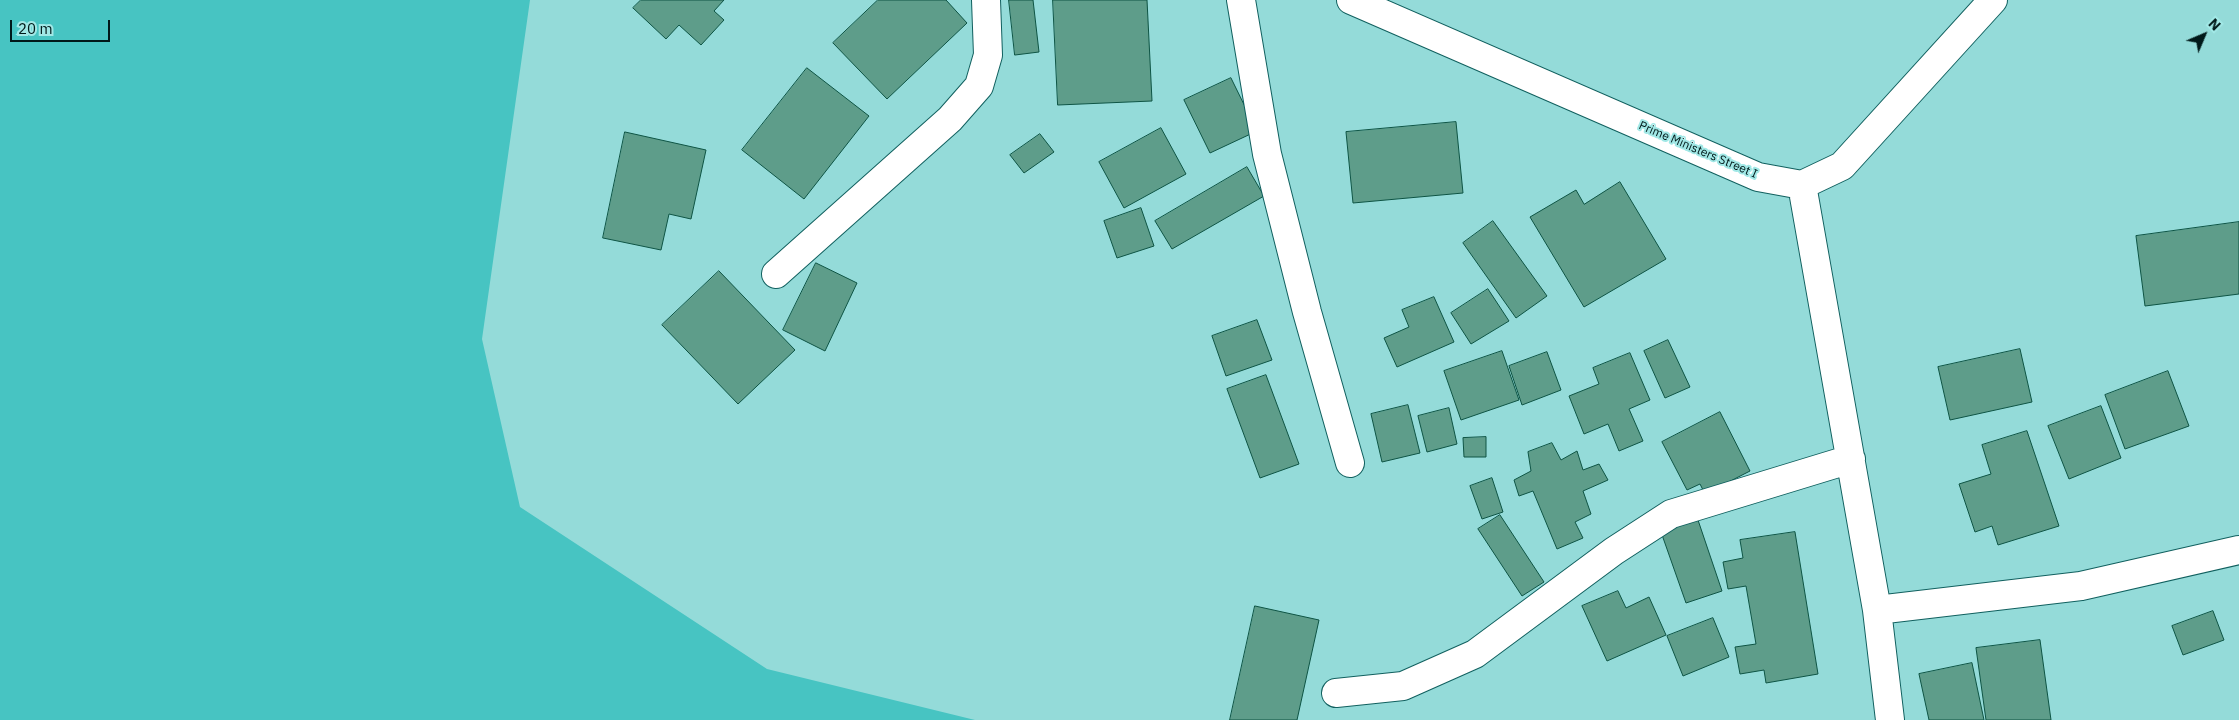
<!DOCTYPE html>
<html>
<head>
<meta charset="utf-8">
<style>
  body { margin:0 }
  #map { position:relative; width:2239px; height:720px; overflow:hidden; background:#94dbd9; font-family:"IBM Plex Sans",sans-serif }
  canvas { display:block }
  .north { position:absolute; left:2179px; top:10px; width:50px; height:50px; -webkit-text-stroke:4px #a1e8e6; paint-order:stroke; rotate:45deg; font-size:14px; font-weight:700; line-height:20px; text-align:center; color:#001919 }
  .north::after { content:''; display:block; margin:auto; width:18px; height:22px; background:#001919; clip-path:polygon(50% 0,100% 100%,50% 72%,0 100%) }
  .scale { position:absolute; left:10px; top:20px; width:100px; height:22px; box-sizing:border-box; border:2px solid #001919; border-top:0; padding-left:6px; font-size:15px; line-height:18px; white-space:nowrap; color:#001919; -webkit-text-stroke:4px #a1e8e6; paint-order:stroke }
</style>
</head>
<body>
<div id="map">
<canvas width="2239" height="720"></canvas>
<div class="north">N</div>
<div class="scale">20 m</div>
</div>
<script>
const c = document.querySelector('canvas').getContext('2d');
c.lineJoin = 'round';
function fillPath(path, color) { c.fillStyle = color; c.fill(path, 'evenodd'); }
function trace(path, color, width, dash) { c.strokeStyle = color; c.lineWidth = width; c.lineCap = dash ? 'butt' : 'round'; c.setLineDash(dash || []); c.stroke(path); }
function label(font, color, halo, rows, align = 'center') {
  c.font = font + ' "IBM Plex Sans",sans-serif'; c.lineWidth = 4; c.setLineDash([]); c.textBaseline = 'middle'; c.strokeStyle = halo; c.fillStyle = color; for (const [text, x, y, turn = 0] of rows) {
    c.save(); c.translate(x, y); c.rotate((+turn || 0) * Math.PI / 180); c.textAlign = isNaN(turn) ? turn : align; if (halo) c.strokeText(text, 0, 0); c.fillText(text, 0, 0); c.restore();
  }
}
const water = new Path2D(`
  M 0,0 L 530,0 L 482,339 L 520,507 L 767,669 L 975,720 L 0,720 Z`);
const building = new Path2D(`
  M 641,0 L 724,0 L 714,11 L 724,20 L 701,45 L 679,25 L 666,39 L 633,8 Z
  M 878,0 L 946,0 L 967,23 L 887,99 L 833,43 Z
  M 1009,0 L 1033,0 L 1039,52 L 1015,55 Z
  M 1053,0 L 1147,0 L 1152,101 L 1058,105 Z
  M 807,68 L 869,116 L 804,199 L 742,150 Z
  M 1231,78 L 1257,131 L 1210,153 L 1184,100 Z
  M 1456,122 L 1463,193 L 1353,203 L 1346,132 Z
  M 1161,128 L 1186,174 L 1124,208 L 1099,162 Z
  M 625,132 L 706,150 L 691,219 L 669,214 L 661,250 L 603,238 Z
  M 1040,134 L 1054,152 L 1024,173 L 1010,155 Z
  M 1247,167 L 1264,196 L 1172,249 L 1155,221 Z
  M 1620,182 L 1666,259 L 1584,307 L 1530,217 L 1576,190 L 1584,204 Z
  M 1141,208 L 1154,246 L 1117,258 L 1104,221 Z
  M 1493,221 L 1547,296 L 1516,318 L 1463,243 Z
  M 2239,222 L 2239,294 L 2145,306 L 2136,236 Z
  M 816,263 L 857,283 L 825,351 L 783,330 Z
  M 719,271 L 795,350 L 738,404 L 662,325 Z
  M 1488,289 L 1509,321 L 1471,344 L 1451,313 Z
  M 1434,297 L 1454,342 L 1397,367 L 1384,338 L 1409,327 L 1402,310 Z
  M 1257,320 L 1272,360 L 1226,376 L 1212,336 Z
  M 1668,340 L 1690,387 L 1665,398 L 1644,351 Z
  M 2020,349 L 2032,402 L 1950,420 L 1938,367 Z
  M 1502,351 L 1519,400 L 1461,420 L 1444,371 Z
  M 1547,352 L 1561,390 L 1522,405 L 1509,366 Z
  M 1630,353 L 1650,400 L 1629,409 L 1643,441 L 1619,451 L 1608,424 L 1584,434 L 1569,396 L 1599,384 L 1593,368 Z
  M 2168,371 L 2189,426 L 2125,449 L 2105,395 Z
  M 1266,375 L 1299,464 L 1260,478 L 1227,389 Z
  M 1408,405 L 1420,453 L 1382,462 L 1371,414 Z
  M 2101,406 L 2121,458 L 2069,479 L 2048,426 Z
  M 1449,408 L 1457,444 L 1427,452 L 1418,416 Z
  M 1720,412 L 1750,471 L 1705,494 L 1700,484 L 1687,490 L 1662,442 Z
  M 2027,431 L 2059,526 L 1998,545 L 1992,526 L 1975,532 L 1959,484 L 1991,474 L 1982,445 Z
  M 1486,437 L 1486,457 L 1464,457 L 1463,438 Z
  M 1552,443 L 1561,460 L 1577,451 L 1583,470 L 1599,464 L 1608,480 L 1583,491 L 1591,514 L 1575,522 L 1583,538 L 1557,549 L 1533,491 L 1519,496 L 1514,480 L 1531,471 L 1528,452 Z
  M 1492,478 L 1503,512 L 1482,519 L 1470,486 Z
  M 1500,515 L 1544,582 L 1522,596 L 1478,529 Z
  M 1698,520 L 1722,591 L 1686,603 L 1661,532 Z
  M 1795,532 L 1818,674 L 1766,683 L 1764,670 L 1740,674 L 1735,647 L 1756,644 L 1746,586 L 1728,589 L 1723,562 L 1743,558 L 1740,540 Z
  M 1618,591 L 1626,608 L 1649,597 L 1666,635 L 1607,661 L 1582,606 Z
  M 1255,606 L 1319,620 L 1297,720 L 1230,720 Z
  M 2213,611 L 2224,640 L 2183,655 L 2172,626 Z
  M 1713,618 L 1729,657 L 1683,676 L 1667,636 Z
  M 2040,640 L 2051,720 L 1986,720 L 1976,648 Z
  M 1972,663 L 1984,720 L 1929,720 L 1919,674 Z`);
const minor = new Path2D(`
  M 1241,0 L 1267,154 L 1307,312 L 1350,463
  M 1351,0 L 1758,177 L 1802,185 L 1842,166 L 1993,0
  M 1802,185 L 1877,610 L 1890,720
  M 776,274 L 950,119 L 979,86 L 988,55 L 986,0
  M 1877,610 L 2081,586 L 2239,550
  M 1336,693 L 1403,686 L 1475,654 L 1614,551 L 1671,514 L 1851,459`);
const streetNames = [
  ["Prime Ministers Street I",1698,150,23]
];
fillPath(water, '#47c4c2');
fillPath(building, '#5e9d8a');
trace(building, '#0e5444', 1);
trace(minor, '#11605f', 30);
trace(minor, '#fff', 28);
label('12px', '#001919', '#a1e8e6', streetNames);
</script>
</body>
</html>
